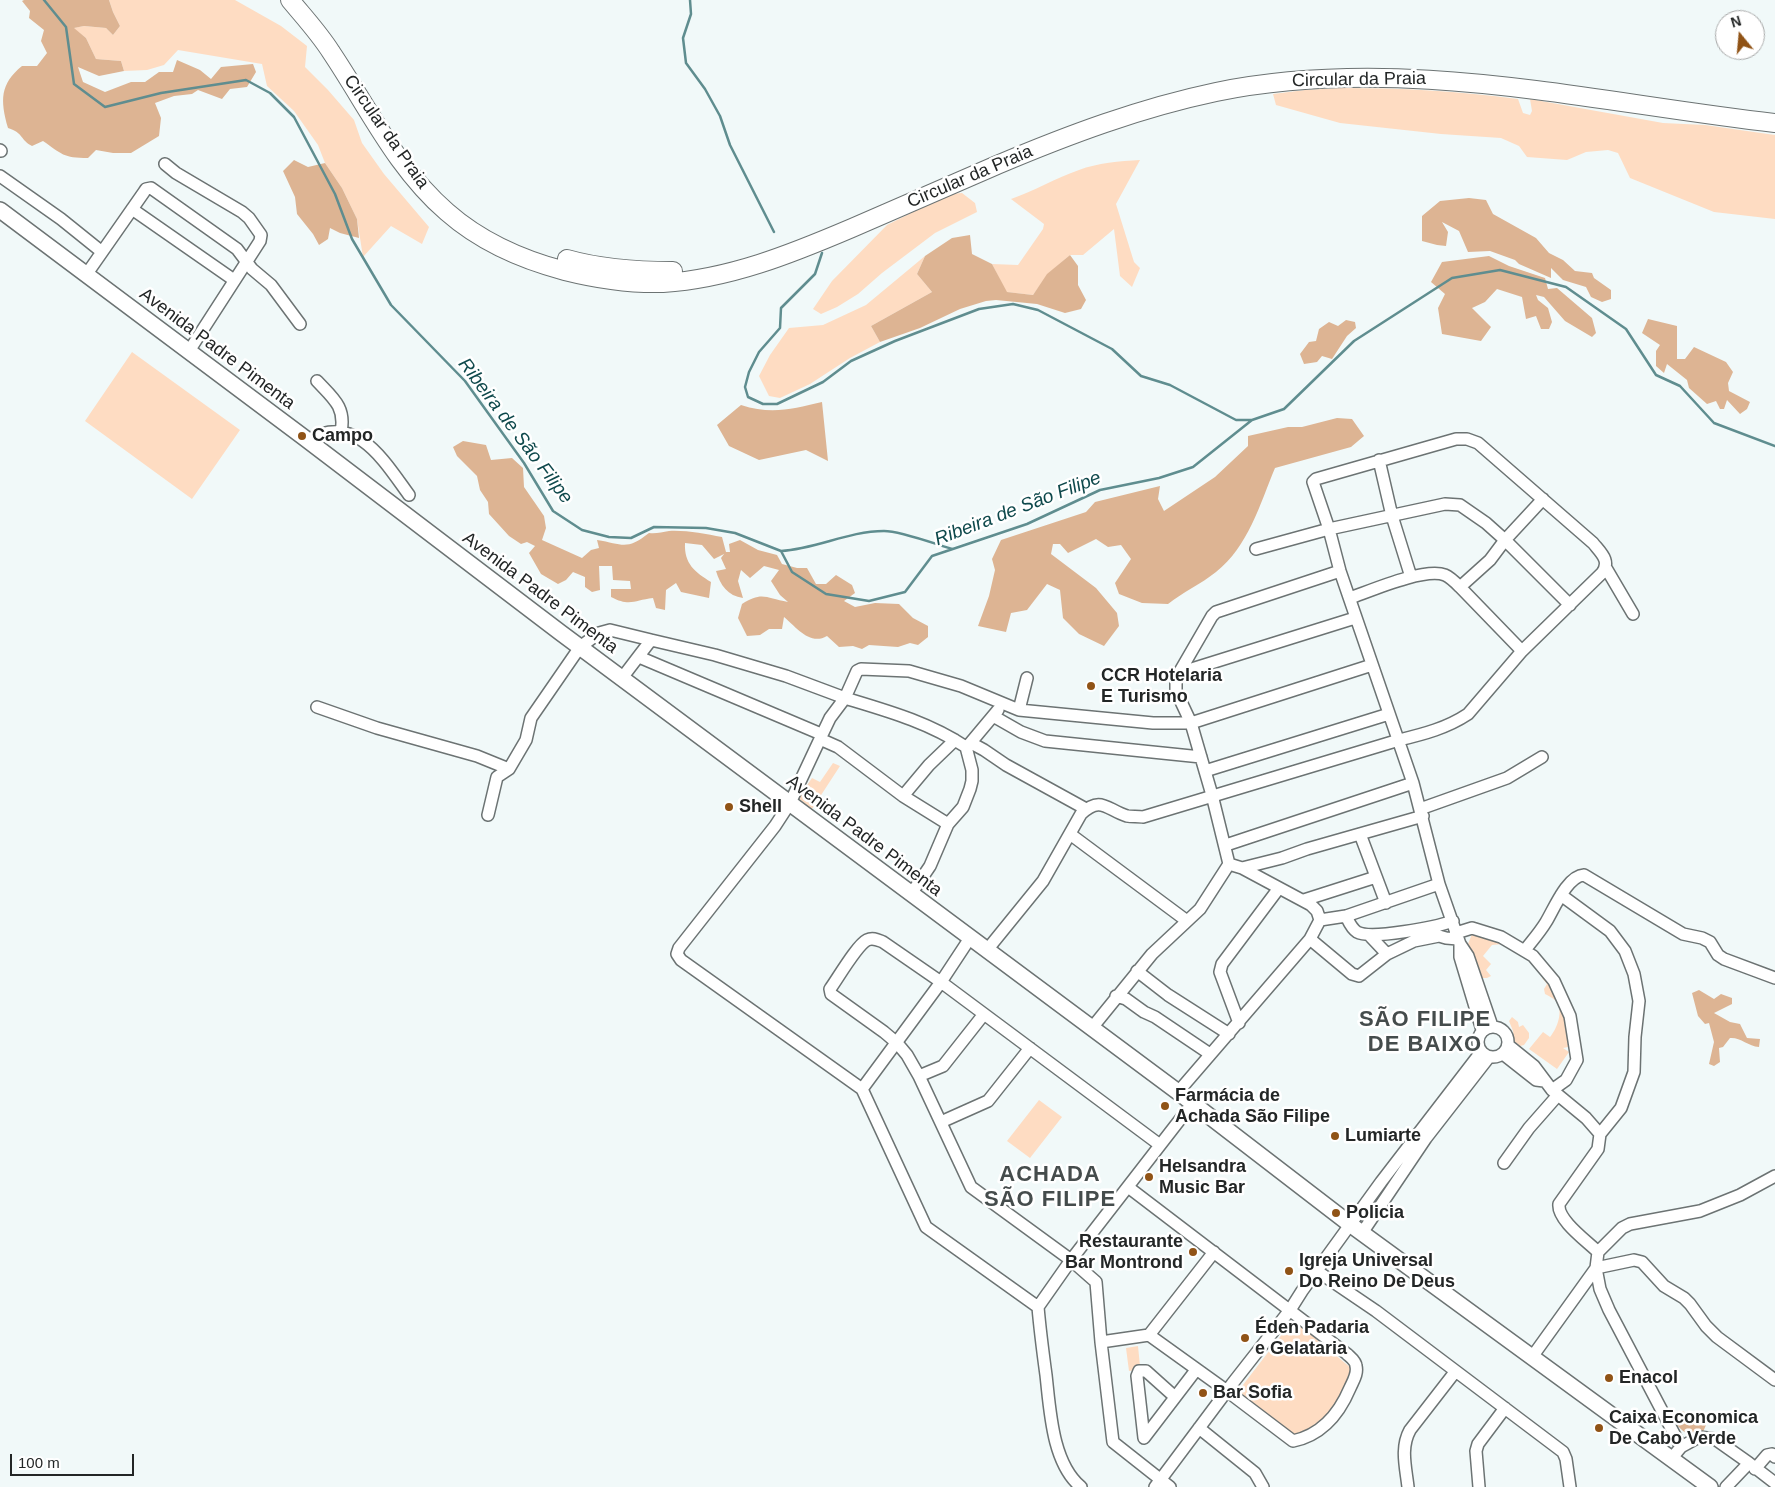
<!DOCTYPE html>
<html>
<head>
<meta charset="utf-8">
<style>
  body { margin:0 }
  #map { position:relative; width:1775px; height:1487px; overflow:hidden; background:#f1f9f9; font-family:Arial,sans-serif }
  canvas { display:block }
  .north { position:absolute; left:1715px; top:10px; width:50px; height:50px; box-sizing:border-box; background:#fff; border:1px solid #a7a8a8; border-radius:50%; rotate:343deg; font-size:14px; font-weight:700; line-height:20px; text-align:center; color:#232626 }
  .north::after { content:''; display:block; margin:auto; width:18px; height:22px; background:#905316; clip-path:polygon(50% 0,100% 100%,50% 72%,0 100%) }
  .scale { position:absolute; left:10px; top:1454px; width:124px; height:22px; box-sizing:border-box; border:2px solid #232626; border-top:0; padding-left:6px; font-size:15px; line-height:18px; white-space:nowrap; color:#232626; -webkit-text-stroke:4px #fff; paint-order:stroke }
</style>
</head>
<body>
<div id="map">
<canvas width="1775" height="1487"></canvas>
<div class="north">N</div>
<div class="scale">100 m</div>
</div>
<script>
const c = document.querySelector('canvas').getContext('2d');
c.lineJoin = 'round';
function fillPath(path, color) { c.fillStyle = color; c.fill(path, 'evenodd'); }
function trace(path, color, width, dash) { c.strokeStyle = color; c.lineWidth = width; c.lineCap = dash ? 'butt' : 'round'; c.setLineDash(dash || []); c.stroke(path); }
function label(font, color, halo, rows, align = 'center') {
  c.font = font + ' Arial,sans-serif'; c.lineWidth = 5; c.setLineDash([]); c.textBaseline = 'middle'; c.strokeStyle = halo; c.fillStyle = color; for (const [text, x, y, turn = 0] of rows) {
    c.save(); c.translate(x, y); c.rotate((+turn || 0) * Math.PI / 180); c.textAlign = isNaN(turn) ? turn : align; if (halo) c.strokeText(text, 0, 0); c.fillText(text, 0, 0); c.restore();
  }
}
const green = new Path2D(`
  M 109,0 L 235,0 L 281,26 L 307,46 L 305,67 L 328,90 L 354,120 L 362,143 L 384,174 L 429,227 L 422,244 L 391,226 L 363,257 L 357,219 L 342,188 L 325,163 L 318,145 L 294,111 L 267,86 L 262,64 L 178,50 L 164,65 L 147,70 L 124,71 L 121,61 L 96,59 L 86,38 L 73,28 L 84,26 L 106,28 L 113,35 L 120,26 L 113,12 Z
  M 1342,88 C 1401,88 1459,91 1518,99 L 1523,113 L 1530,115 L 1532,111 L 1530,99 L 1663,123 L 1705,125 L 1775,135 L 1775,219 L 1714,212 L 1630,178 L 1618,153 L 1608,150 L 1586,152 L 1567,160 L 1527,157 L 1519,146 L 1501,138 L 1441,134 L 1340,123 L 1276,105 L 1273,94 L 1305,90 Z
  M 1140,160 L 1116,204 L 1134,262 L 1140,268 L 1132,287 L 1120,276 L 1114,229 L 1083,255 L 1070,255 L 1048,274 L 1033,295 L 1006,292 L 992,264 L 1018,265 L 1043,229 L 1044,224 L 1011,199 C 1034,191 1056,178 1079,170 C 1097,163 1120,161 1140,160 Z
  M 962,193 L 975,203 L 977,212 L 935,233 L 882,273 L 858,294 L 837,307 L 821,314 L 813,309 L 832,281 L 887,225 L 949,194 Z
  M 925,256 L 917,274 L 932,292 L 871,326 L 880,342 L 850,358 L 810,384 L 780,398 L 769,396 L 759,376 L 770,355 L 789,328 L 823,325 L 866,305 Z
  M 132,352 L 240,430 L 192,499 L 85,421 Z
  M 833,763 L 840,766 L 812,809 L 798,798 L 812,778 L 820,782 Z
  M 1475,933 L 1518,950 L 1515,953 L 1502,944 L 1492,945 L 1483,956 L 1491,964 L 1486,970 L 1491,976 L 1487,978 L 1481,978 L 1468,944 L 1472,934 Z
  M 1545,975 C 1561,1000 1567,1017 1568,1047 L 1563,1048 L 1569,1052 L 1557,1069 L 1529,1049 L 1543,1032 L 1550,1037 C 1557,1029 1564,1011 1556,1001 C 1553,998 1549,996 1545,994 L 1544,989 L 1547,984 L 1542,978 Z
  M 1512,1017 L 1518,1022 L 1519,1027 L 1523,1025 L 1529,1033 L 1529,1038 L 1524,1045 L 1520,1046 L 1514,1041 L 1513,1031 L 1509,1021 Z
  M 1039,1100 L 1062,1117 L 1030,1158 L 1007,1141 Z
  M 1293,1320 L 1351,1368 L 1345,1394 L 1322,1426 L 1293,1439 L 1236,1394 Z
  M 1138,1346 L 1140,1366 L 1137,1370 L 1129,1371 L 1126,1348 Z`);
const forest = new Path2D(`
  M 24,0 L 109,0 L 113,12 L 120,26 L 113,35 L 106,28 L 84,26 L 74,28 L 86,38 L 96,59 L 121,61 L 124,71 L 99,76 L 78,67 L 83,82 L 105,92 L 131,82 L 145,82 L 159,72 L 173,72 L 177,60 L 200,70 L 211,79 L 221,67 L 253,64 L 256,72 L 247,87 L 230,89 L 222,99 L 198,90 L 192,94 L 174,96 L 155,103 L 161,118 L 159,136 L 131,153 L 113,153 L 96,150 L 88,158 C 63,158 62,154 43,141 L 32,146 C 20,140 24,133 8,128 C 0,100 0,84 22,66 L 37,66 L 47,53 L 41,41 L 44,30 L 29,18 L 30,11 L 22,1 Z
  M 294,160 L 308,167 L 325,163 L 342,188 L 357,219 L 359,238 L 340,233 L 330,228 L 328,239 L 319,245 L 313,234 L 297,214 L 295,197 L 283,171 Z
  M 1469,198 L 1486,200 L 1493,214 L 1536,238 L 1549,253 L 1563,260 L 1575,271 L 1592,273 L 1594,278 L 1611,290 L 1611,299 L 1602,302 L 1591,297 L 1586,287 L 1563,280 L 1551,268 L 1551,278 L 1519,264 L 1515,260 L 1490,251 L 1468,252 L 1459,231 L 1442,222 L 1448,232 L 1446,246 L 1437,245 L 1422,241 L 1422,216 L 1440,201 Z
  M 970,235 L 972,254 L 992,264 L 1007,292 L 1033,295 L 1047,274 L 1070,255 L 1078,266 L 1078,285 L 1086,300 L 1081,309 L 1065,313 L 1037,304 L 996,300 L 986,301 L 960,309 L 920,328 L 880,342 L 871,326 L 932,292 L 917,274 L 925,256 L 952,238 Z
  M 1489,256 L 1509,266 L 1545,278 L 1548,289 L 1557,288 L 1592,318 L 1596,333 L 1592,337 L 1565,321 L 1544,297 L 1536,295 L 1538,300 L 1548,308 L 1552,322 L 1549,329 L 1541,329 L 1536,316 L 1526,319 L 1522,297 L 1497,289 L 1485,302 L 1472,308 L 1491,327 L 1481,341 L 1442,334 L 1438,308 L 1445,294 L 1431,282 L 1442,262 Z
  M 1648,319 L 1677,326 L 1677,359 L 1685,359 L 1694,347 L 1726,362 L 1733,372 L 1728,383 L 1729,391 L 1750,402 L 1747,409 L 1740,414 L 1727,400 L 1724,409 L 1720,409 L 1716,401 L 1707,404 L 1689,388 L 1687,380 L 1667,364 L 1664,373 L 1656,366 L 1656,351 L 1660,345 L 1642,333 Z
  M 1346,320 L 1355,322 L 1356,328 L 1347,336 L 1332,359 L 1322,356 L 1317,362 L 1304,364 L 1300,354 L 1309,342 L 1316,341 L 1319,329 L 1329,322 L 1338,326 Z
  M 822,402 L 828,461 L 806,450 L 759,460 L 729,446 L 717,425 L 741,405 C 771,415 793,409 822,402 Z
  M 1337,418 L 1352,419 L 1364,436 L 1351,447 L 1275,468 C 1260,504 1248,547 1216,572 C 1201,584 1183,592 1168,604 L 1142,603 L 1119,594 L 1115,583 L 1131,559 L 1121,545 L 1108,547 L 1096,539 L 1068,553 L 1060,544 L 1053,544 L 1051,554 L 1096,588 L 1117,613 L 1119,626 L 1104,646 L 1079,634 L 1063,618 L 1060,590 L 1047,584 L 1027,610 L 1011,613 L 1006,632 L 978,626 L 989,596 L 995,570 L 992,559 L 1001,540 L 1086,512 L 1095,502 L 1160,486 L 1158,499 L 1164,511 L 1215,477 L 1248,446 L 1248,436 L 1288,427 L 1302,427 Z
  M 463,441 L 486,445 L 491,460 L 512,458 L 523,468 L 524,487 L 544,516 L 546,528 L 542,540 L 582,558 L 591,550 L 599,548 L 597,540 C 623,544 626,551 649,533 C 656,534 662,532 669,531 C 686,530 705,534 722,537 L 726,552 L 730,552 L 729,544 L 740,540 L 758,550 L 777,555 L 782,564 L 797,568 L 807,568 L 816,584 L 826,584 L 836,575 L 852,585 L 855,593 L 844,601 L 855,607 L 875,603 L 899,604 L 913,618 L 928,626 L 928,637 L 918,645 L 910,643 L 898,647 L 869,645 L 862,649 L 853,646 L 839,647 L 827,636 C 810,646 796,627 784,617 L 782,629 L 769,629 L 760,635 L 747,636 L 738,618 L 742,604 C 762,591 766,598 788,602 L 780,595 L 771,581 L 779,570 L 764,566 L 750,578 L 741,570 L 738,581 L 743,598 C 728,596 720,585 716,571 L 726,569 L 721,558 L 724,554 L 714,559 L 702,545 L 685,543 C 684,564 695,572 711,582 L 709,598 L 681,592 L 676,583 L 666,590 L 665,610 L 656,608 L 653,598 C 635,600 630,607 611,597 L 611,589 L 631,589 L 630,581 L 613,580 L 612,566 L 599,566 L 600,590 L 592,592 L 585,587 L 585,577 L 573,572 L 566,580 L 558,584 L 541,574 L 529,553 L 535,546 L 527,542 L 521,544 L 509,536 L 489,514 L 488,502 L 480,490 L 477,476 L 457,456 L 453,447 Z
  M 1699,990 L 1714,999 L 1721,994 L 1732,998 L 1732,1004 L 1714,1013 L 1730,1022 L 1740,1024 L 1747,1038 L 1760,1039 L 1759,1047 C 1748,1046 1740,1037 1730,1038 L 1723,1047 L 1719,1048 L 1720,1062 L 1714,1066 L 1709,1064 L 1714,1042 L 1709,1023 L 1705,1024 L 1698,1016 L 1692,993 Z
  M 1682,1411 L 1696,1417 L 1706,1425 L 1703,1432 C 1687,1438 1684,1432 1673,1421 L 1674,1415 Z`);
const stream = new Path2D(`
  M 44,0 L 66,27 L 74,84 L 105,107 L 161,93 L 246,80 L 270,93 L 294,117 L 335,194 L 352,239 L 391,305 L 465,381 L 524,463 L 553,511 L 582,530 L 609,537 L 631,538 L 654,527 L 706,528 L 735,533 L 781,551 L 792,572 L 826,594 L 869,601 L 905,592 L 932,556 L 1027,524 L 1100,490 L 1159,478 L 1193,467 L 1252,420 L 1284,409 L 1354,341 L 1452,278 L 1500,270 L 1566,287 L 1626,329 L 1656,375 L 1680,386 L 1714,423 L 1775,446
  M 690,0 L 691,14 L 683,38 L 686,63 L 705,89 L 720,116 L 730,145 L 774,232
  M 822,253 L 815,274 L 781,308 L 780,328 L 759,352 L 749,372 L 745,387 L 748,397 L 763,404 L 777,404 L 823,382 L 851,361 L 895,341 L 979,309 L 1013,304 L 1038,310 L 1112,349 L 1141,376 L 1170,385 L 1236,420 L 1251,420
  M 781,551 C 817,549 848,531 884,531 C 901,531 935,544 952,549`);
const minor = new Path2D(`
  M 0,150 L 1,151
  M 165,164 L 176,173 L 242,212 L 249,218 L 261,235 L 260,241 L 189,351
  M 0,176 L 61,219 L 102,252
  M 132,209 L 234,280
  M 86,275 L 144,192 L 146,189 L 151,188 L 237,249 L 252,269 L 271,285 L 300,324
  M 317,381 C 333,398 346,407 341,432
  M 308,440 C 356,412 384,461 409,495
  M 1379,460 L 1392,516 L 1411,577
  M 1256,549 L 1329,529 L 1445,504 L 1460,505 L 1486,523 L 1505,540 L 1570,605
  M 1606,568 L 1633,614
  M 1350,598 C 1370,591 1425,567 1445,575 C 1450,577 1456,583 1460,587
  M 1522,651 L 1460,587 L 1490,560 L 1505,540 L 1543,499
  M 639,657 L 821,734
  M 1179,673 L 1355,618
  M 622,678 L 651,640 L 715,655 L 786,676 L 845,698 L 857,671 L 861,669 L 909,671 L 961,686 L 1019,710 L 1153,723 L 1191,723 L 1372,665
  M 317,707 L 377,728 L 477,756 L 509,769
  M 1019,710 L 1027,678
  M 993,716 L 1021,732 L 1045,741 L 1201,757
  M 820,739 L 830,718 L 845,698 C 888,711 928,722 966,747 L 972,770 L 972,781 L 970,789 L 963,807 L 948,824 L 930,866 L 911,894
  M 971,743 L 984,750 L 1006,765 L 1086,809
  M 967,747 L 998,710
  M 1205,771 L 1389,714
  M 903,796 L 929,765 L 955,740
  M 1420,809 L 1507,778 L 1542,757
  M 488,815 L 497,777 L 509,769 L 526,740 L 531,718 L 580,647 L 599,633 L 610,630 L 651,640
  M 948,824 L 903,796 L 838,747 L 820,739 L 790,803 L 775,826 L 679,948 L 677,954 L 681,960 L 862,1089 L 926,1227 L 1038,1307
  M 1070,834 L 1187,921
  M 1360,834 L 1386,903
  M 1226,845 L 1413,783
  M 1242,868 L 1282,858 L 1307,849 L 1423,816
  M 1561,895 L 1610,931 L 1625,951 L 1634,974 L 1639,1001 L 1635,1037 L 1634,1072 L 1621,1108 L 1600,1134
  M 1304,900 L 1376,877
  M 1346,916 C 1349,922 1351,928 1357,932 C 1371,940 1436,927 1453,921
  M 1320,920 L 1346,916 L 1439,884
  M 1456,933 L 1472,928 L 1501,937 L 1533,956 L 1554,981 L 1570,1016 L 1577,1060 L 1566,1080 L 1552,1090 L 1534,1066 L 1508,1045
  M 1369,935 L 1387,954
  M 1310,939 L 1352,974 L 1359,976 L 1387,954 L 1414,941 L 1439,936 L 1446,938 L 1458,939
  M 1460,944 L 1468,956 L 1492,1026
  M 987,950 L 1043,881 L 1081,814 C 1101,795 1107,810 1127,816 C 1132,817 1138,816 1143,817 L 1399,740 C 1424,734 1447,728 1468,714 L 1522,651 L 1602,573 C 1611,561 1601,553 1593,543 L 1478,443 L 1467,439 L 1456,439 L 1316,479 L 1313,482 L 1329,529 L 1340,571 L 1413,783 L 1439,884 L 1460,944 L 1460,957 L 1482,1030
  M 1525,950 C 1532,941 1540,932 1546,922 C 1554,909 1567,876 1584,875 L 1683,934 L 1702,938 L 1710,942 L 1718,955 L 1724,959 L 1775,978
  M 1137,971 L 1168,995 L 1229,1034
  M 1116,996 L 1126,999 L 1144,1012 L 1155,1017 L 1210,1054
  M 1239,1023 L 1220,972 L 1222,964 L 1279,888
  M1478 1042a15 15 0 1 1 30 0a15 15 0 1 1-30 0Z
  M 1091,1029 L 1152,954 L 1200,909 L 1229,864 L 1212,795 L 1191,723 L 1176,691 L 1176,682 L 1179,673 L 1212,616 L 1216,612 L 1340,571
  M 1503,1054 L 1536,1080 L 1544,1081
  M 919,1076 L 943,1066 L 984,1014
  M 862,1089 L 941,982 L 970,938
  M 1552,1090 L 1586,1118 L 1600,1134 L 1598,1149 L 1559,1204 C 1557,1220 1587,1241 1598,1252
  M 1178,1092 L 1310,939 L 1320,920 L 1317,911 L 1311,905 L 1242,868 L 1229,864
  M 941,1122 L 988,1101 L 1030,1048
  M 1160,1145 L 941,982 L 883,942 C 878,940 873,937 867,940 C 857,945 838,978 830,989 L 831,994 L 884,1032 L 897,1043 L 907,1055 L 919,1076 L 971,1187 L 1071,1260 L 1096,1282 L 1101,1342 L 1113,1442 L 1170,1487
  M 1504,1163 L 1529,1128 L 1558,1095
  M 1362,1233 L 1426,1138 L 1489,1057
  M 1317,1271 L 1376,1311 L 1563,1452 L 1566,1459 L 1570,1487
  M 1149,1335 L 1214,1252
  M 1101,1342 L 1149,1335 L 1227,1391 L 1293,1441 C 1322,1435 1339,1414 1350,1388 C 1353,1381 1358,1374 1356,1366 C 1356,1361 1350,1357 1347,1354 L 1128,1187
  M 1532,1357 L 1596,1268 L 1634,1260 L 1642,1262 L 1664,1286 L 1684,1298 L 1690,1304 L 1706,1326 L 1717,1337 L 1775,1380
  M 1175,1397 L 1146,1371 L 1139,1371 L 1137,1376 L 1144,1438 L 1196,1370
  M 1199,1428 L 1255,1473 L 1263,1487
  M 1681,1447 L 1699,1437 L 1715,1439 L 1749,1463
  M 1671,1459 L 1681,1447 L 1609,1310 L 1600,1289 L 1596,1268 L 1598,1252 L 1622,1228 L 1630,1224 L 1700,1211 L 1740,1195 L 1775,1176
  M 1755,1469 L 1767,1455 L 1772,1454 L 1775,1457
  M 1081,1487 C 1052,1463 1050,1410 1046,1375 C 1043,1353 1040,1330 1038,1307 L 1071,1260 L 1192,1104
  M 1155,1487 L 1232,1384 L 1290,1310 L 1302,1291 L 1381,1182 L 1481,1052
  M 1408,1487 C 1406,1468 1400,1448 1410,1430 L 1455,1372
  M 1479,1487 L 1476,1451 L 1478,1444 L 1505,1408
  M 1726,1487 L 1749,1463 L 1775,1483`);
const major = new Path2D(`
  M 0,210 L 302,436 L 561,633 L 1178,1092 L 1351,1225 L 1710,1487`);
const highway = new Path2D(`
  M 290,0 C 304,17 319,33 331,52 C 368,107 396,168 447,212 C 480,241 523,260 565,271 C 597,279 629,284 663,283 C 729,279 791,254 852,228 C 901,207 949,186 997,165 C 1068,135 1140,108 1216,92 C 1403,54 1589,102 1775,123
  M 567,259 C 602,269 637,271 673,271`);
const markers = [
  [302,436,5,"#905316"],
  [1091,686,5,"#905316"],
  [729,807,5,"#905316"],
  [1165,1106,5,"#905316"],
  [1335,1136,5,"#905316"],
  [1149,1177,5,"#905316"],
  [1336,1213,5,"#905316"],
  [1193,1252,5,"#905316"],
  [1289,1271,5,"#905316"],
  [1245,1338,5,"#905316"],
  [1609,1378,5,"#905316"],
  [1203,1393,5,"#905316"],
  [1599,1428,5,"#905316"]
];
const streetNames = [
  ["Circular da Praia",1359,80,-1],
  ["Circular da Praia",386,132,55],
  ["Circular da Praia",970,177,-23],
  ["Avenida Padre Pimenta",217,349,37],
  ["Avenida Padre Pimenta",540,593,37],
  ["Avenida Padre Pimenta",864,836,37]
];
const poiNames = [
  ["Campo",312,436],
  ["CCR Hotelaria",1101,676],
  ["E Turismo",1101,697],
  ["Shell",739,807],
  ["Farmácia de",1175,1096],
  ["Achada São Filipe",1175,1117],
  ["Lumiarte",1345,1136],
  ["Helsandra",1159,1167],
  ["Music Bar",1159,1188],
  ["Policia",1346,1213],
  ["Restaurante",1183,1242,"right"],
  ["Bar Montrond",1183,1263,"right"],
  ["Igreja Universal",1299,1261],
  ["Do Reino De Deus",1299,1282],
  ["Éden Padaria",1255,1328],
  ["e Gelataria",1255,1349],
  ["Enacol",1619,1378],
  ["Bar Sofia",1213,1393],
  ["Caixa Economica",1609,1418],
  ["De Cabo Verde",1609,1439]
];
const waterNames = [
  ["Ribeira de São Filipe",515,431,53],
  ["Ribeira de São Filipe",1018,509,-21]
];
const districtNames = [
  ["SÃO FILIPE",1425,1020],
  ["DE BAIXO",1425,1045],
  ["ACHADA",1050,1175],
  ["SÃO FILIPE",1050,1200]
];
fillPath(green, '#fedcc2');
fillPath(forest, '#ddb493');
trace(stream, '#5f8d8f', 2.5);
trace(minor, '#6c7373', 14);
trace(major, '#6c7373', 18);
trace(highway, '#6c7373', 20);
trace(minor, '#fff', 11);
trace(major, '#fff', 15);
trace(highway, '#fff', 18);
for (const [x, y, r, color] of markers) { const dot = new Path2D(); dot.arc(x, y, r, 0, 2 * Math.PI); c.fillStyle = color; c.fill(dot); trace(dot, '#fff', 2); }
label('18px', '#232626', '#fff', streetNames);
label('bold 18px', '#232626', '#fff', poiNames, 'left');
label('italic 19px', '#0f494c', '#fff', waterNames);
c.letterSpacing = '1px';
label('bold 22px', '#454c4c', '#fff', districtNames);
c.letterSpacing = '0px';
</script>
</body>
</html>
